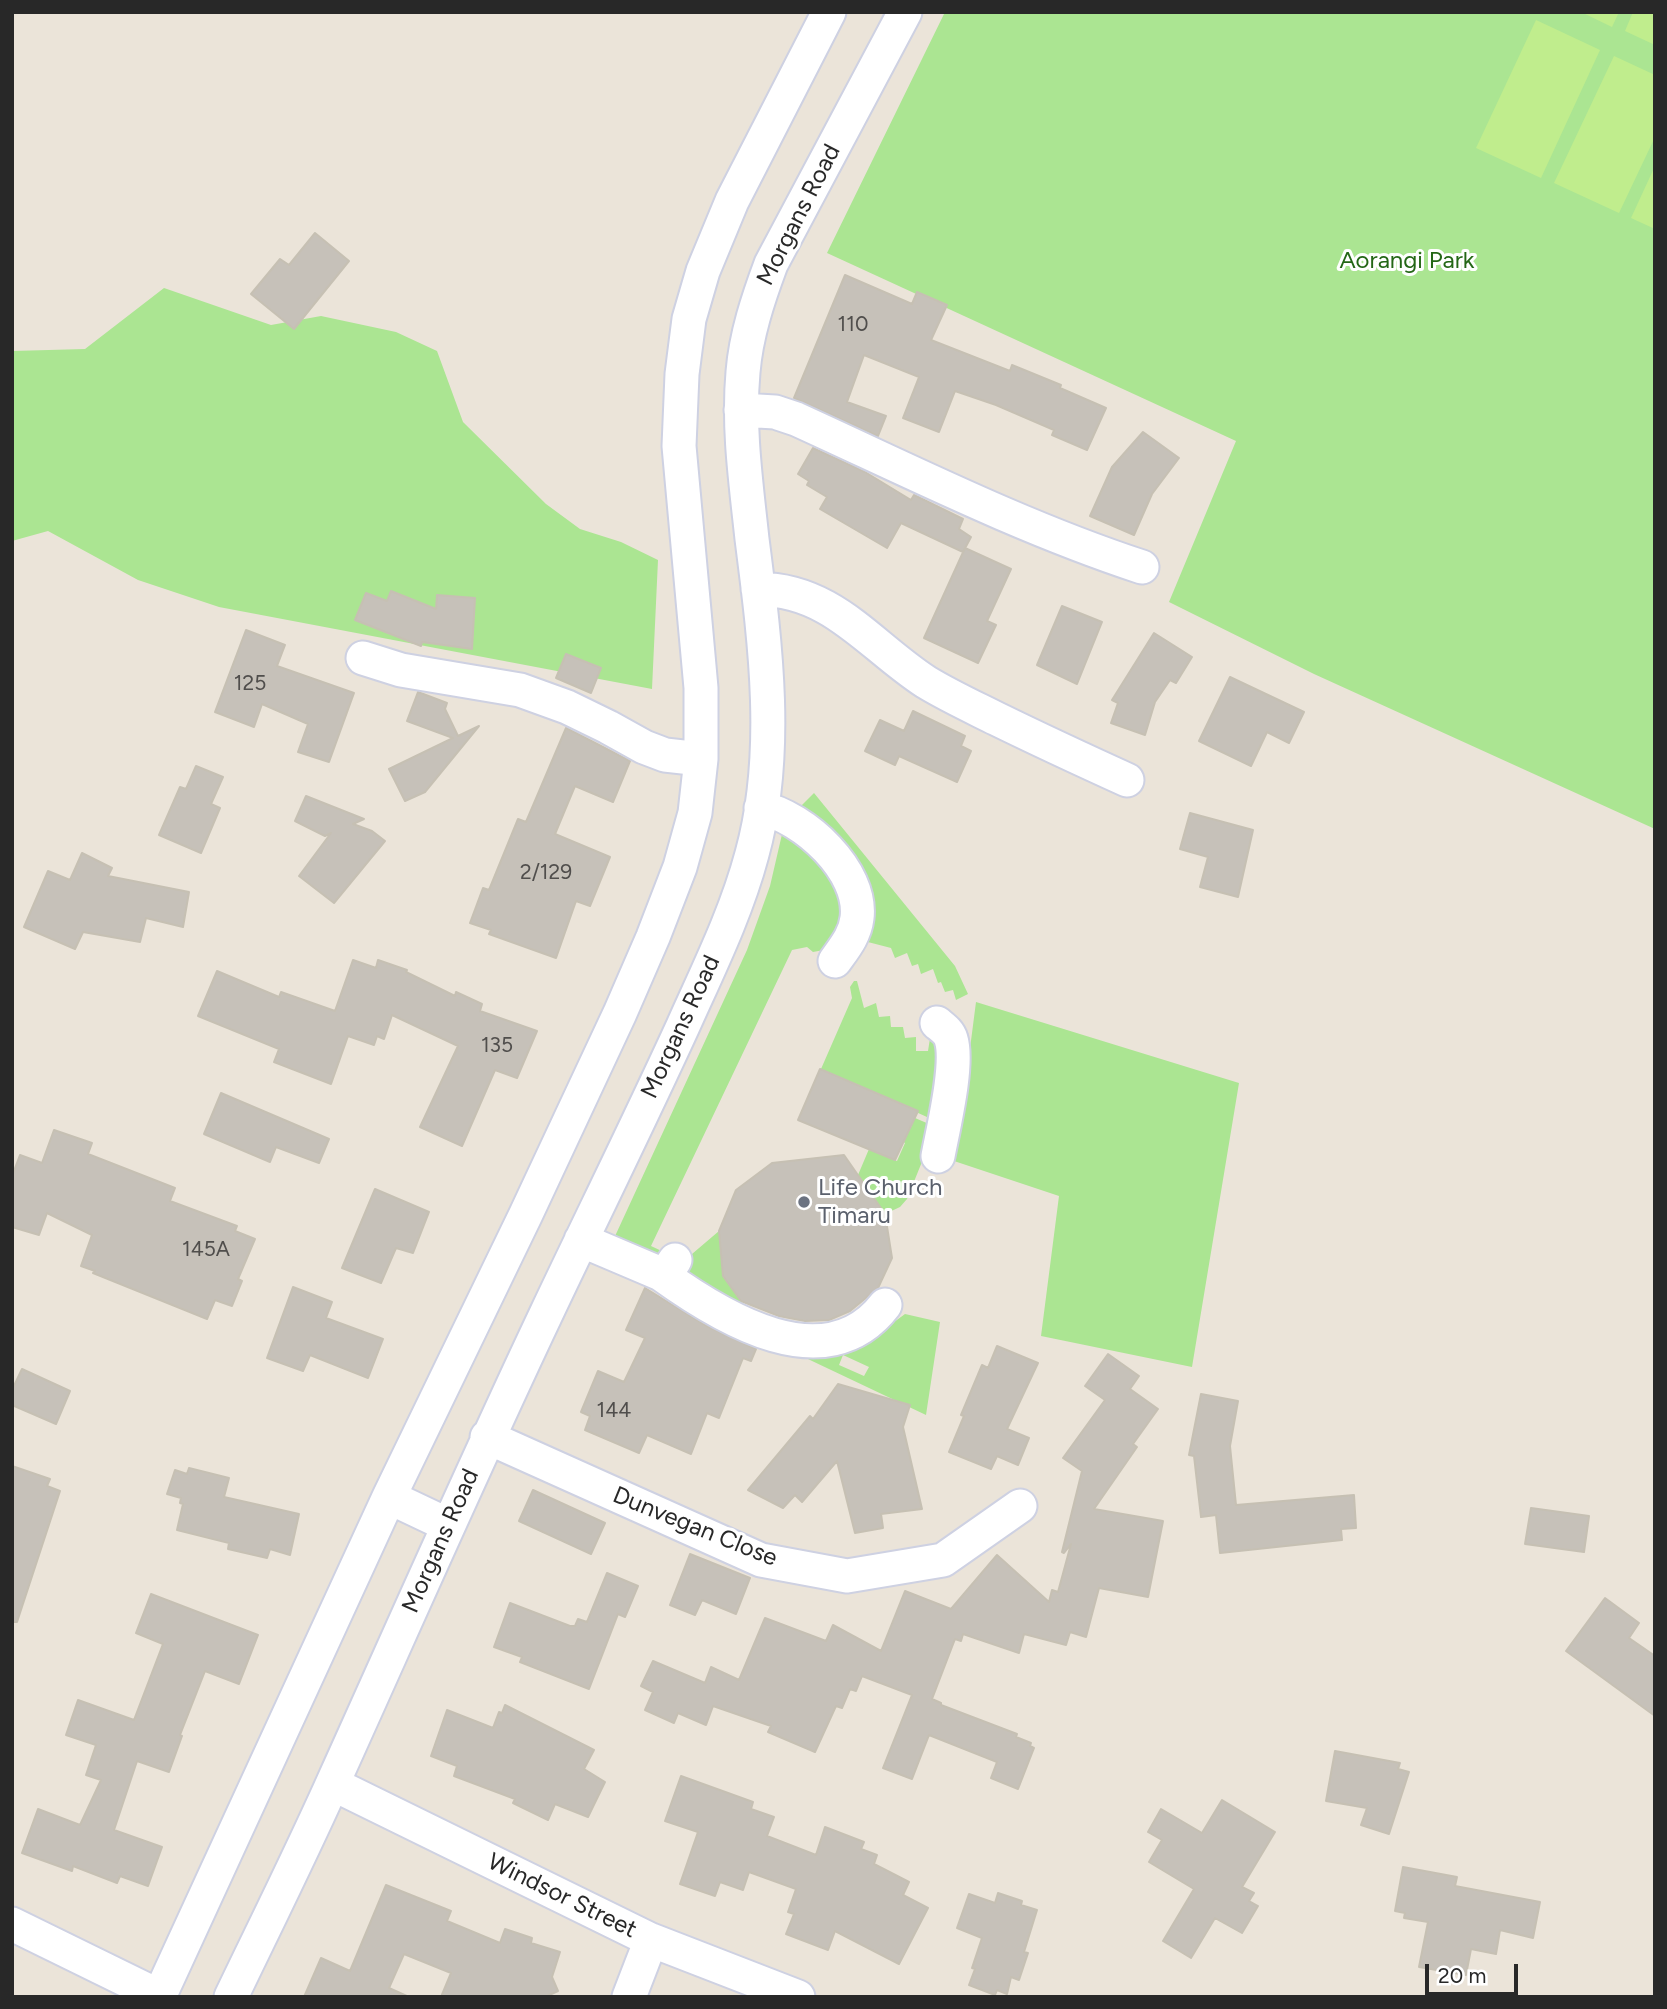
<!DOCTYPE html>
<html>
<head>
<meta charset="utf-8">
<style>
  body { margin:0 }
  #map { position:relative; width:1667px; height:2009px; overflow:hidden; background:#ebe4d9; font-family:Figtree,sans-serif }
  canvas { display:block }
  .frame { position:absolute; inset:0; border:14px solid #282828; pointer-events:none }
  .scale { position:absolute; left:1425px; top:1964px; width:93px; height:32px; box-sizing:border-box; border:4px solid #282828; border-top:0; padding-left:9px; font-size:21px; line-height:24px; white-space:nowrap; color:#282828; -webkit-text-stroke:5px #fff; paint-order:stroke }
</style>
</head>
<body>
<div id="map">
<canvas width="1667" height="2009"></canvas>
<div class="frame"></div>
<div class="scale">20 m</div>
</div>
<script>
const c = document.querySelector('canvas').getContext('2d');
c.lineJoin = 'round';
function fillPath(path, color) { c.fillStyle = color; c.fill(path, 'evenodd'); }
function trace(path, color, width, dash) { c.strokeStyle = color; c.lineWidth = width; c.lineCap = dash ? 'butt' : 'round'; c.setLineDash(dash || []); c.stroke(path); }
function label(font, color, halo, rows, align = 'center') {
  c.font = font + ' Figtree,sans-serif'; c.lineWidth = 6; c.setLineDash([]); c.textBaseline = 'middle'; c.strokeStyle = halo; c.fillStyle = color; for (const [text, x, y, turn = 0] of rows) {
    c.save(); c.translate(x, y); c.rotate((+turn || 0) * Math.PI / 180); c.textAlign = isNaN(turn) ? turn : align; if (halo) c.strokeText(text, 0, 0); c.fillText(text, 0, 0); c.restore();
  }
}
const green = new Path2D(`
  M 945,12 L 1655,12 L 1655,829 L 1314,674 L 1169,602 L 1236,441 L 827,253 Z
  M 164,288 L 271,325 L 321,316 L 396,332 L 437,351 L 463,422 L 546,504 L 580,529 L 621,542 L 658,560 L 652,689 L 219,607 L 138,580 L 48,531 L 12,541 L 12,351 L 85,349 Z
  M 814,793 L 955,966 L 968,994 L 956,1000 L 953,990 L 945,992 L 941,982 L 938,983 L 933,969 L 921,974 L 918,964 L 912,966 L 907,953 L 895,958 L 891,948 L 864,941 L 798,809 Z
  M 783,830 L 821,854 L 849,905 L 829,949 L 813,952 L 807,947 L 792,950 L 651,1246 L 668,1254 L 667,1260 L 610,1247 L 747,950 L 770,886 Z
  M 854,981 L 857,981 L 864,1008 L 876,1003 L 879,1017 L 890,1016 L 891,1027 L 903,1027 L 905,1038 L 916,1037 L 916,1051 L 928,1051 L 931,1032 L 938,1035 L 938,1122 L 821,1069 L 852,998 L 850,987 Z
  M 976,1002 L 1239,1083 L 1192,1367 L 1041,1336 L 1059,1196 L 948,1159 L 968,1064 Z
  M 915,1118 L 936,1127 L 907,1199 L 900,1207 L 885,1214 L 858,1175 L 869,1149 L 897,1161 L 905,1143 L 900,1140 L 906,1127 L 910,1129 Z
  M 719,1231 L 723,1276 L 750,1313 L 694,1282 L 685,1269 L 692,1254 Z
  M 905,1314 L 940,1322 L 926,1415 L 772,1342 L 875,1336 ZM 843,1355 L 869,1367 L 864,1376 L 839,1365 Z`);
const pitch = new Path2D(`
  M 1581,12 L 1619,12 L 1612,27 Z
  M 1633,12 L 1655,12 L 1655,45 L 1625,31 Z
  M 1536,20 L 1600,50 L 1541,178 L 1476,148 Z
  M 1614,56 L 1655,75 L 1655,137 L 1619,213 L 1554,183 Z
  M 1655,166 L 1655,229 L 1631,218 Z`);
const building = new Path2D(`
  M 315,233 L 349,261 L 294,329 L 251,294 L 280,259 L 289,265 Z
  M 845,275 L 912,304 L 917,292 L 947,305 L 931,340 L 1010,371 L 1012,365 L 1061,385 L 1060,388 L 1106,408 L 1087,450 L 1052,435 L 1054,430 L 996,405 L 955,391 L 939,432 L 903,418 L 919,377 L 864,355 L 847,402 L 886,416 L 878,436 L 794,398 Z
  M 1143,432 L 1179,458 L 1152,494 L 1134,535 L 1090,516 L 1112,467 Z
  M 813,448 L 865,472 L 911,500 L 914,495 L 963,519 L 959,529 L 971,537 L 963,552 L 901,523 L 887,548 L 820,509 L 827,497 L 807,485 L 809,481 L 798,474 Z
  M 965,548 L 1011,569 L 987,621 L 996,625 L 978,663 L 924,638 Z
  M 391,591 L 436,609 L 437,595 L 475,598 L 472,649 L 422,642 L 421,646 L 355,620 L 366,593 L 387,601 Z
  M 1062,606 L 1102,622 L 1077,684 L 1037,665 Z
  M 246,630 L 285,645 L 277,666 L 354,693 L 329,762 L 298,752 L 308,724 L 262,704 L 254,727 L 215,712 Z
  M 1154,633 L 1192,657 L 1176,683 L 1170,680 L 1155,702 L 1145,735 L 1111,723 L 1118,703 L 1112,700 Z
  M 566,654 L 601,668 L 591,693 L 556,678 Z
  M 1230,677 L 1304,712 L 1289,743 L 1267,732 L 1251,766 L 1199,741 Z
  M 418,692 L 447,703 L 445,709 L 458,736 L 479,726 L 425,792 L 405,801 L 389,769 L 453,738 L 407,721 Z
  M 913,711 L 965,736 L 961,746 L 971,751 L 957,782 L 899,756 L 895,765 L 865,751 L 880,720 L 904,731 Z
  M 566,728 L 630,761 L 613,802 L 575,786 L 555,834 L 610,857 L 590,906 L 576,901 L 556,958 L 489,934 L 491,930 L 470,923 L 483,888 L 489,890 L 518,819 L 526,822 Z
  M 196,766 L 223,777 L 211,804 L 220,808 L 201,853 L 159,835 L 180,787 L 186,789 Z
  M 306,796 L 364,819 L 353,824 L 372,831 L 385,841 L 334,903 L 299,876 L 331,833 L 325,836 L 295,821 Z
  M 1190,813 L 1253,830 L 1238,897 L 1200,887 L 1208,857 L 1180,849 Z
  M 82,853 L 112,868 L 108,876 L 189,892 L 183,927 L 146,918 L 140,942 L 83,932 L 75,949 L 24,927 L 48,871 L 70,880 Z
  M 353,960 L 376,968 L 378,960 L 407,970 L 406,972 L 455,996 L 456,992 L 482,1004 L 480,1011 L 537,1031 L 517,1078 L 495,1070 L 462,1146 L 420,1127 L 458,1046 L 392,1015 L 384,1039 L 377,1036 L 374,1045 L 348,1036 L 331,1084 L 274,1062 L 279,1049 L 198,1016 L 217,971 L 279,997 L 281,992 L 335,1011 Z
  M 820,1069 L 918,1111 L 895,1160 L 798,1120 Z
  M 221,1093 L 329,1139 L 319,1163 L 276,1147 L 270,1162 L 204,1134 Z
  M 54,1130 L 92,1143 L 88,1154 L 175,1188 L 170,1201 L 237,1226 L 235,1231 L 255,1239 L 238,1279 L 242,1281 L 232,1306 L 215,1300 L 207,1319 L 93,1273 L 95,1271 L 81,1266 L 92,1235 L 47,1213 L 39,1235 L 12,1227 L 12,1176 L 20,1155 L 42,1163 Z
  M 844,1155 L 885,1214 L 892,1258 L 878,1288 L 850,1311 L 829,1320 L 805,1321 L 779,1316 L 741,1301 L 723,1276 L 719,1231 L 736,1190 L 772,1163 Z
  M 375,1189 L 429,1212 L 413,1253 L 396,1248 L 381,1283 L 342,1268 Z
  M 293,1287 L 332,1302 L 326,1318 L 383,1339 L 368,1378 L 310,1355 L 303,1371 L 267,1358 Z
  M 645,1288 L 705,1325 L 756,1349 L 751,1361 L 743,1358 L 719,1418 L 707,1413 L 691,1454 L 647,1435 L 639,1453 L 585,1430 L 590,1416 L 581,1412 L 598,1371 L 624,1382 L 645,1338 L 626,1330 Z
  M 997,1346 L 1038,1363 L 1007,1429 L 1029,1438 L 1018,1465 L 997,1456 L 991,1469 L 949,1452 L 964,1416 L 961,1415 L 982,1365 L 988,1368 Z
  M 1108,1354 L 1139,1376 L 1130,1389 L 1158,1409 L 1133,1444 L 1137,1447 L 1094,1509 L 1163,1521 L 1148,1597 L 1099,1588 L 1086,1637 L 1070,1632 L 1066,1645 L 1024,1634 L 1019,1653 L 963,1634 L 961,1641 L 955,1639 L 932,1699 L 941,1703 L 941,1705 L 1017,1734 L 1016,1737 L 1031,1743 L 1030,1746 L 1034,1748 L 1018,1789 L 991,1778 L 997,1762 L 929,1735 L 912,1779 L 883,1768 L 912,1695 L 862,1676 L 856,1691 L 850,1689 L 842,1708 L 836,1706 L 815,1752 L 768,1732 L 771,1726 L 713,1706 L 706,1725 L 678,1713 L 674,1723 L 645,1710 L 653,1692 L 641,1686 L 653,1661 L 705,1683 L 711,1667 L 739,1680 L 765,1618 L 826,1641 L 833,1625 L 881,1651 L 905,1591 L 951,1609 L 997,1555 L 1049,1602 L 1052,1590 L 1058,1592 L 1071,1544 L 1064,1553 L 1062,1552 L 1082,1471 L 1063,1458 L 1105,1400 L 1085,1386 Z
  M 22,1369 L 70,1391 L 56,1424 L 12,1405 L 12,1390 Z
  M 838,1384 L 910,1405 L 903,1427 L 922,1509 L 881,1514 L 883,1528 L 855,1533 L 837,1461 L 802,1502 L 795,1495 L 783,1508 L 748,1490 L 810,1416 L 813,1419 Z
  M 1201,1394 L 1238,1401 L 1230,1446 L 1236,1505 L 1354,1495 L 1356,1528 L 1341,1529 L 1342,1540 L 1220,1553 L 1216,1515 L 1201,1517 L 1194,1456 L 1189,1455 Z
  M 12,1466 L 50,1479 L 47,1486 L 60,1491 L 17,1622 L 12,1622 Z
  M 189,1468 L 229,1478 L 224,1497 L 299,1514 L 290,1555 L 270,1549 L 267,1558 L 228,1549 L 229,1543 L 177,1530 L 183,1504 L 180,1503 L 181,1498 L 167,1494 L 175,1470 L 187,1474 Z
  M 533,1490 L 605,1523 L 591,1554 L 519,1521 Z
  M 1531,1508 L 1589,1516 L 1584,1552 L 1525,1544 Z
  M 690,1554 L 750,1578 L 736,1614 L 702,1600 L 695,1615 L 670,1605 Z
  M 607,1573 L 638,1586 L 625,1617 L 618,1614 L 589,1689 L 520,1662 L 522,1657 L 494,1647 L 510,1603 L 570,1626 L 575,1626 L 578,1619 L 587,1622 Z
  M 151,1594 L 258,1635 L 239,1684 L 205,1671 L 180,1735 L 182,1736 L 169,1772 L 137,1761 L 114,1830 L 162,1847 L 148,1886 L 120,1876 L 117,1883 L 73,1866 L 72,1871 L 22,1853 L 38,1809 L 80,1825 L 101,1780 L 86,1775 L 96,1745 L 66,1735 L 78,1700 L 134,1720 L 163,1644 L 136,1633 Z
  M 1605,1598 L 1639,1623 L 1629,1638 L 1655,1656 L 1655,1716 L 1566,1651 Z
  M 505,1705 L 594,1750 L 584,1769 L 605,1782 L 588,1817 L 555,1804 L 548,1820 L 513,1803 L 515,1799 L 454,1776 L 457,1766 L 431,1756 L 447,1710 L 493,1728 L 499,1712 L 502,1713 Z
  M 1335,1751 L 1400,1763 L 1398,1769 L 1409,1772 L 1389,1834 L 1361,1825 L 1367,1808 L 1326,1801 Z
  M 681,1776 L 753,1802 L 751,1809 L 774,1817 L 767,1836 L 816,1855 L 825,1827 L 864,1842 L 861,1849 L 877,1855 L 874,1864 L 909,1882 L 903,1895 L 928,1908 L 899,1964 L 835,1931 L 828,1950 L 786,1934 L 794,1914 L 788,1912 L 796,1889 L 749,1872 L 743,1890 L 720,1882 L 715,1896 L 680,1884 L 698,1832 L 665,1821 Z
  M 1222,1800 L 1275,1832 L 1242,1887 L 1254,1893 L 1249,1901 L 1258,1906 L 1242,1933 L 1215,1918 L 1191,1958 L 1163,1941 L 1194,1889 L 1149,1862 L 1162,1840 L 1148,1832 L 1161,1809 L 1202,1833 Z
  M 1403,1867 L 1457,1877 L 1455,1886 L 1540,1902 L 1533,1938 L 1500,1930 L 1496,1954 L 1471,1949 L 1466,1975 L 1419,1967 L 1428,1922 L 1404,1918 L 1405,1913 L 1395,1911 Z
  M 386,1885 L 451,1911 L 447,1921 L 500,1943 L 505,1929 L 532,1938 L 531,1943 L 560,1952 L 552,1977 L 558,1991 L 545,1997 L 441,1997 L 451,1973 L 404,1954 L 389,1988 L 409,1997 L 304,1997 L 321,1958 L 350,1971 Z
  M 998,1893 L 1022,1901 L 1021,1905 L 1037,1910 L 1024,1952 L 1028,1953 L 1019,1980 L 1011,1977 L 1007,1994 L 997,1990 L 995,1995 L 969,1985 L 975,1969 L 972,1968 L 982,1938 L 957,1928 L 969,1894 L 995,1903 Z`);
const minor = new Path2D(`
  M 741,410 L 775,412 L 796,419 C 910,471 1023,528 1142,567
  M 758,589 C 833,590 869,645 926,682 C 949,696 973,707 997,719 C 1040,740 1083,760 1127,780
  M 363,658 L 401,670 L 520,690 L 567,707 L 608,727 L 644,747 L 665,755 L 701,759
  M 761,808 C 804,817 863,871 857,918 C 855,935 845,947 835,961
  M 937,1023 C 943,1028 949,1032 951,1039 C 959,1064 943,1129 938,1156
  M 581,1240 L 661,1274 L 667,1272 L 675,1260
  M 661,1274 C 722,1318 826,1382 885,1305
  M 487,1437 L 761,1560 L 847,1576 L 943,1560 L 1020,1506
  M 389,1497 L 448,1525
  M 333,1784 L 651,1940 L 798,1997
  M 12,1924 L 161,1997
  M 159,1997 L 389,1497 L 526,1214 L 620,1013 L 653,937 L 680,867 L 695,813 L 701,759 L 701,688 L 679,446 L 682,374 L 689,319 L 703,271 L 732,201 L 829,12
  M 231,1997 C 266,1924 302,1852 335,1778 C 405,1623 474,1466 547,1312 C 592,1217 639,1122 683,1026 C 708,970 736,914 752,854 C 780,753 765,641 752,539 C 746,483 738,428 743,372 C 746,335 758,299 771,264 L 905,12
  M 629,1997 L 651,1940`);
const markers = [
  [804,1202,7,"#6b7280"]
];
const numberNames = [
  ["110",853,325],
  ["125",250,684],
  ["2/129",546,873],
  ["135",497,1046],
  ["145A",206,1250],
  ["144",614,1411]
];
const streetNames = [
  ["Morgans Road",799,215,-63],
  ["Morgans Road",681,1027,-65],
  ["Dunvegan Close",695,1527,22],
  ["Morgans Road",441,1541,-66],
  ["Windsor Street",562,1896,26]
];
const parkNames = [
  ["Aorangi Park",1407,261]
];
const worshipNames = [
  ["Life Church",818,1188],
  ["Timaru",818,1216]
];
fillPath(green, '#abe592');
fillPath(pitch, '#c0ed8d');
fillPath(building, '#c6c1b9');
trace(building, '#c6c0b3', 2);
trace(minor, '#ced1e2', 37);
trace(minor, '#fff', 33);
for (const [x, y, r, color] of markers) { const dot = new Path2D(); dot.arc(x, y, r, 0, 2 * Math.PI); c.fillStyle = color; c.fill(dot); trace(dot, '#fff', 2.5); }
label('21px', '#504e4c', null, numberNames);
label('24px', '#282828', '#fff', streetNames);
label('24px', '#246716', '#fff', parkNames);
label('24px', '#5b616d', '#fff', worshipNames, 'left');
</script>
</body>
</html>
